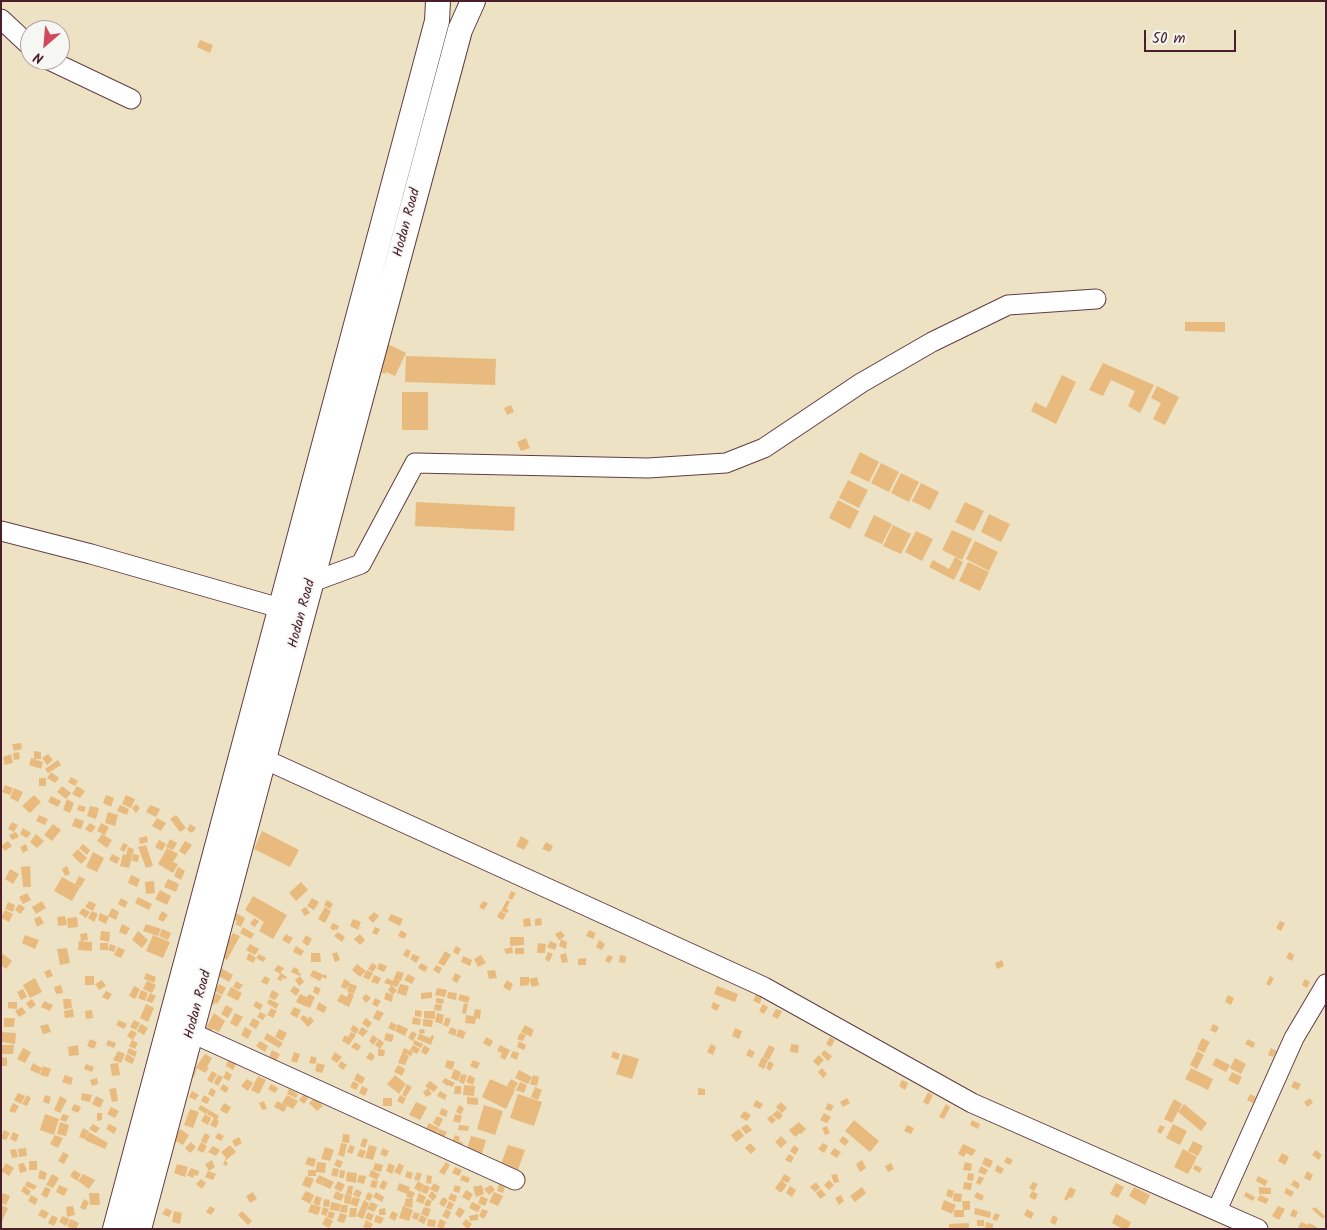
<!DOCTYPE html>
<html>
<head>
<meta charset="utf-8">
<style>
  body { margin:0 }
  #map { position:relative; width:1327px; height:1230px; overflow:hidden; background:#ede2c4; font-family:Kalam,sans-serif }
  canvas { display:block }
  .frame { position:absolute; inset:0; border:2px solid #4a1f2b; pointer-events:none }
  .north { position:absolute; left:20px; top:20px; width:50px; height:50px; box-sizing:border-box; background:#f6f6f2; border:1px solid #b1a0a2; border-radius:50%; rotate:207deg; font-size:14px; font-weight:700; line-height:20px; text-align:center; color:#4a1f2b }
  .north::after { content:''; display:block; margin:auto; width:18px; height:22px; background:#d1495b; clip-path:polygon(50% 0,100% 100%,50% 72%,0 100%) }
  .scale { position:absolute; left:1144px; top:30px; width:92px; height:22px; box-sizing:border-box; border:2px solid #4a1f2b; border-top:0; padding-left:6px; font-size:15px; line-height:18px; white-space:nowrap; color:#4a1f2b; -webkit-text-stroke:4px #f6f6f2; paint-order:stroke }
</style>
</head>
<body>
<div id="map">
<canvas width="1327" height="1230"></canvas>
<div class="frame"></div>
<div class="north">N</div>
<div class="scale">50 m</div>
</div>
<script>
const c = document.querySelector('canvas').getContext('2d');
c.lineJoin = 'round';
function fillPath(path, color) { c.fillStyle = color; c.fill(path, 'evenodd'); }
function trace(path, color, width, dash) { c.strokeStyle = color; c.lineWidth = width; c.lineCap = dash ? 'butt' : 'round'; c.setLineDash(dash || []); c.stroke(path); }
function label(font, color, halo, rows, align = 'center') {
  c.font = font + ' Kalam,sans-serif'; c.lineWidth = 4; c.setLineDash([]); c.textBaseline = 'middle'; c.strokeStyle = halo; c.fillStyle = color; for (const [text, x, y, turn = 0] of rows) {
    c.save(); c.translate(x, y); c.rotate((+turn || 0) * Math.PI / 180); c.textAlign = isNaN(turn) ? turn : align; if (halo) c.strokeText(text, 0, 0); c.fillText(text, 0, 0); c.restore();
  }
}
const building = new Path2D(`
  M 200,40 L 213,45 L 210,53 L 197,47 Z
  M 1185,322 L 1225,322 L 1225,332 L 1185,331 Z
  M 384,342 L 406,353 L 395,376 L 386,372 L 385,374 L 380,372 L 381,369 L 372,365 Z
  M 406,356 L 496,359 L 495,385 L 405,382 Z
  M 1103,363 L 1154,385 L 1140,413 L 1128,406 L 1135,391 L 1111,380 L 1103,396 L 1089,390 Z
  M 1062,375 L 1076,382 L 1056,424 L 1031,411 L 1035,402 L 1046,408 Z
  M 1157,386 L 1179,397 L 1165,425 L 1153,419 L 1161,403 L 1151,398 Z
  M 402,392 L 428,392 L 428,430 L 402,430 Z
  M 511,405 L 514,412 L 507,415 L 504,408 Z
  M 526,438 L 530,448 L 521,451 L 517,442 Z
  M 860,452 L 879,462 L 869,482 L 850,473 Z
  M 881,463 L 899,472 L 889,492 L 871,483 Z
  M 901,473 L 919,482 L 909,502 L 891,493 Z
  M 848,480 L 868,490 L 859,508 L 839,498 Z
  M 921,483 L 939,492 L 930,510 L 912,501 Z
  M 838,500 L 859,511 L 850,529 L 829,518 Z
  M 416,502 L 515,507 L 514,531 L 415,526 Z
  M 965,502 L 984,511 L 974,531 L 955,522 Z
  M 989,514 L 1010,524 L 1001,542 L 981,532 Z
  M 874,515 L 892,524 L 882,544 L 864,536 Z
  M 893,525 L 911,534 L 901,554 L 883,546 Z
  M 952,530 L 972,539 L 962,560 L 942,550 Z
  M 916,531 L 933,539 L 922,561 L 905,552 Z
  M 975,541 L 998,552 L 989,571 L 966,559 Z
  M 955,557 L 963,562 L 954,580 L 929,567 L 933,560 L 949,569 Z
  M 968,562 L 989,572 L 980,591 L 959,581 Z
  M 21,743 L 22,749 L 14,751 L 12,744 Z
  M 34,751 L 41,752 L 41,759 L 34,759 Z
  M 19,752 L 20,759 L 14,760 L 13,753 Z
  M 11,754 L 13,763 L 5,765 L 3,757 Z
  M 48,754 L 53,760 L 47,765 L 42,758 Z
  M 31,758 L 43,762 L 41,769 L 29,765 Z
  M 58,760 L 61,765 L 48,773 L 45,769 Z
  M 51,772 L 59,778 L 55,783 L 47,778 Z
  M 71,777 L 78,781 L 75,786 L 68,782 Z
  M 39,778 L 46,778 L 46,786 L 39,786 Z
  M 5,785 L 13,788 L 10,795 L 2,792 Z
  M 62,786 L 71,793 L 66,799 L 57,792 Z
  M 77,786 L 85,791 L 80,798 L 72,794 Z
  M 14,788 L 23,792 L 18,802 L 10,798 Z
  M 34,795 L 41,802 L 30,813 L 22,806 Z
  M 106,795 L 114,798 L 111,807 L 103,803 Z
  M 126,795 L 135,799 L 131,808 L 122,804 Z
  M 51,796 L 61,801 L 58,807 L 48,802 Z
  M 67,799 L 74,803 L 70,813 L 63,810 Z
  M 136,804 L 140,808 L 136,813 L 132,808 Z
  M 79,805 L 86,807 L 84,812 L 77,810 Z
  M 120,805 L 129,809 L 127,815 L 117,811 Z
  M 150,805 L 160,809 L 156,817 L 146,812 Z
  M 90,806 L 99,808 L 96,819 L 87,816 Z
  M 108,812 L 118,815 L 115,826 L 105,823 Z
  M 39,815 L 48,819 L 45,825 L 36,821 Z
  M 176,815 L 186,828 L 180,832 L 170,819 Z
  M 75,818 L 84,821 L 81,829 L 72,826 Z
  M 157,818 L 166,823 L 161,831 L 152,826 Z
  M 12,822 L 18,825 L 14,832 L 8,829 Z
  M 90,823 L 96,827 L 91,833 L 85,829 Z
  M 101,823 L 109,827 L 105,835 L 97,831 Z
  M 53,824 L 61,830 L 52,841 L 44,835 Z
  M 190,824 L 196,828 L 192,833 L 187,830 Z
  M 23,828 L 31,833 L 27,838 L 20,834 Z
  M 262,831 L 299,850 L 290,867 L 254,849 Z
  M 16,832 L 19,837 L 12,840 L 9,835 Z
  M 36,834 L 44,841 L 37,848 L 30,842 Z
  M 102,834 L 112,840 L 107,848 L 97,841 Z
  M 147,836 L 148,842 L 140,844 L 139,838 Z
  M 521,836 L 529,841 L 524,850 L 516,846 Z
  M 170,839 L 177,843 L 173,850 L 166,847 Z
  M 159,840 L 166,844 L 162,851 L 155,847 Z
  M 8,841 L 12,846 L 5,851 L 1,846 Z
  M 185,841 L 192,845 L 185,855 L 179,851 Z
  M 546,842 L 553,846 L 550,852 L 542,849 Z
  M 123,843 L 128,845 L 124,852 L 120,850 Z
  M 26,844 L 28,850 L 23,853 L 20,847 Z
  M 83,844 L 90,850 L 87,855 L 79,848 Z
  M 146,845 L 153,866 L 146,868 L 138,847 Z
  M 128,847 L 134,849 L 129,868 L 120,866 L 123,854 L 126,855 Z
  M 167,848 L 178,854 L 173,862 L 178,864 L 173,873 L 158,864 Z
  M 78,849 L 87,858 L 81,864 L 72,855 Z
  M 93,852 L 104,858 L 97,872 L 86,867 Z
  M 112,854 L 120,858 L 117,864 L 109,860 Z
  M 133,854 L 139,855 L 138,862 L 132,861 Z
  M 30,866 L 31,887 L 23,887 L 21,867 Z
  M 67,866 L 70,874 L 65,876 L 62,869 Z
  M 178,867 L 185,871 L 181,880 L 174,876 Z
  M 10,869 L 19,874 L 13,884 L 5,879 Z
  M 131,875 L 140,879 L 137,887 L 128,883 Z
  M 79,876 L 85,879 L 81,887 L 75,884 Z
  M 62,877 L 80,887 L 72,901 L 54,891 Z
  M 168,879 L 179,884 L 176,892 L 164,887 Z
  M 154,881 L 155,893 L 146,894 L 145,882 Z
  M 301,882 L 308,890 L 296,901 L 289,893 Z
  M 160,890 L 171,896 L 167,905 L 155,899 Z
  M 511,891 L 516,893 L 512,900 L 508,898 Z
  M 27,893 L 31,900 L 23,904 L 19,897 Z
  M 253,896 L 287,915 L 273,939 L 259,931 L 264,922 L 245,910 Z
  M 138,897 L 152,904 L 149,910 L 135,903 Z
  M 121,898 L 128,902 L 125,908 L 118,904 Z
  M 312,898 L 319,902 L 314,910 L 307,906 Z
  M 327,900 L 333,904 L 330,909 L 324,905 Z
  M 507,900 L 510,902 L 506,909 L 509,910 L 507,913 L 501,911 Z
  M 42,901 L 46,908 L 36,914 L 32,907 Z
  M 89,901 L 96,904 L 93,911 L 85,907 Z
  M 483,901 L 488,903 L 484,910 L 479,907 Z
  M 8,902 L 15,905 L 13,912 L 5,909 Z
  M 19,904 L 25,908 L 20,914 L 15,910 Z
  M 306,907 L 310,913 L 305,916 L 301,910 Z
  M 325,907 L 331,911 L 325,923 L 318,919 Z
  M 83,908 L 90,912 L 86,918 L 79,913 Z
  M 112,908 L 119,912 L 116,920 L 108,916 Z
  M 5,910 L 13,914 L 9,922 L 1,918 Z
  M 92,911 L 98,914 L 94,922 L 88,918 Z
  M 162,911 L 168,915 L 163,922 L 158,919 Z
  M 500,911 L 506,914 L 503,920 L 497,917 Z
  M 374,912 L 379,916 L 373,923 L 368,918 Z
  M 100,913 L 109,917 L 106,924 L 98,920 Z
  M 236,913 L 245,918 L 241,927 L 235,924 L 237,921 L 232,919 Z
  M 391,914 L 403,919 L 400,926 L 388,920 Z
  M 40,916 L 44,923 L 37,927 L 34,919 Z
  M 65,916 L 67,925 L 58,926 L 57,917 Z
  M 77,917 L 78,927 L 68,928 L 67,918 Z
  M 254,918 L 259,921 L 255,927 L 250,924 Z
  M 530,918 L 531,926 L 524,927 L 523,919 Z
  M 541,918 L 542,925 L 535,926 L 535,919 Z
  M 353,919 L 361,922 L 358,930 L 350,926 Z
  M 1280,921 L 1285,923 L 1281,931 L 1276,928 Z
  M 333,923 L 339,926 L 337,930 L 335,929 L 334,931 L 330,928 Z
  M 122,924 L 130,928 L 126,935 L 119,932 Z
  M 146,924 L 161,929 L 158,936 L 143,931 Z
  M 243,927 L 254,934 L 251,939 L 240,933 Z
  M 375,927 L 380,929 L 377,935 L 372,933 Z
  M 162,929 L 171,933 L 168,940 L 159,936 Z
  M 401,930 L 407,934 L 404,939 L 398,936 Z
  M 589,930 L 596,933 L 593,939 L 586,936 Z
  M 101,931 L 110,932 L 109,942 L 100,940 Z
  M 138,931 L 148,940 L 142,948 L 132,940 Z
  M 561,931 L 565,936 L 559,940 L 555,934 Z
  M 338,932 L 345,937 L 342,942 L 334,936 Z
  M 87,933 L 88,940 L 81,941 L 80,934 Z
  M 233,933 L 240,936 L 227,960 L 220,956 Z
  M 286,934 L 293,938 L 289,944 L 282,940 Z
  M 360,934 L 365,940 L 360,945 L 354,939 Z
  M 25,935 L 39,940 L 35,949 L 22,943 Z
  M 153,935 L 170,942 L 163,958 L 146,951 Z
  M 306,935 L 312,939 L 308,946 L 302,942 Z
  M 510,937 L 524,937 L 524,945 L 510,946 Z
  M 561,939 L 567,942 L 566,949 L 559,946 Z
  M 599,940 L 605,944 L 602,950 L 596,947 Z
  M 79,941 L 92,942 L 92,951 L 78,950 Z
  M 550,941 L 557,944 L 555,950 L 547,947 Z
  M 100,943 L 108,943 L 108,950 L 100,950 Z
  M 538,943 L 546,944 L 545,953 L 537,953 Z
  M 110,944 L 116,946 L 114,952 L 108,950 Z
  M 250,944 L 259,949 L 255,955 L 246,950 Z
  M 296,946 L 304,951 L 301,956 L 293,952 Z
  M 456,946 L 461,949 L 458,955 L 453,952 Z
  M 118,947 L 125,950 L 121,958 L 114,955 Z
  M 512,947 L 513,953 L 506,954 L 504,949 Z
  M 67,948 L 70,963 L 60,965 L 57,949 Z
  M 515,948 L 524,948 L 524,954 L 515,954 Z
  M 406,949 L 411,951 L 408,958 L 403,955 Z
  M 445,951 L 451,955 L 444,966 L 438,963 Z
  M 337,952 L 340,960 L 335,962 L 332,954 Z
  M 548,952 L 553,954 L 549,962 L 545,959 Z
  M 1289,952 L 1294,955 L 1292,961 L 1286,958 Z
  M 249,953 L 256,958 L 253,963 L 246,959 Z
  M 311,953 L 320,953 L 321,962 L 311,962 Z
  M 566,953 L 568,962 L 562,963 L 560,955 Z
  M 3,954 L 12,961 L 6,969 L 1,965 L 1,957 Z
  M 259,954 L 266,958 L 263,962 L 256,958 Z
  M 413,954 L 420,957 L 416,963 L 410,959 Z
  M 481,955 L 486,963 L 478,967 L 474,959 Z
  M 608,955 L 613,957 L 610,963 L 605,961 Z
  M 620,955 L 626,956 L 625,963 L 619,962 Z
  M 463,956 L 472,960 L 470,966 L 461,962 Z
  M 586,958 L 586,965 L 578,965 L 578,959 Z
  M 1002,960 L 1004,966 L 997,969 L 995,963 Z
  M 372,963 L 377,966 L 373,972 L 368,969 Z
  M 379,963 L 387,966 L 384,972 L 377,969 Z
  M 421,963 L 428,967 L 425,972 L 418,968 Z
  M 357,964 L 366,971 L 360,977 L 352,970 Z
  M 278,965 L 284,968 L 280,974 L 274,970 Z
  M 436,965 L 442,968 L 439,974 L 433,970 Z
  M 294,967 L 299,970 L 298,972 L 301,974 L 300,976 L 291,972 Z
  M 221,968 L 233,975 L 229,982 L 217,975 Z
  M 50,969 L 53,976 L 47,978 L 44,972 Z
  M 313,970 L 324,975 L 324,974 L 327,976 L 326,979 L 322,977 L 320,981 L 310,976 Z
  M 367,970 L 373,973 L 369,980 L 363,977 Z
  M 495,970 L 497,978 L 489,979 L 487,971 Z
  M 397,971 L 404,973 L 401,981 L 394,978 Z
  M 146,973 L 156,977 L 154,983 L 144,979 Z
  M 281,973 L 287,977 L 286,979 L 283,978 L 281,981 L 277,979 Z
  M 455,973 L 461,976 L 457,983 L 452,980 Z
  M 408,974 L 415,978 L 412,984 L 404,980 Z
  M 374,975 L 381,978 L 378,984 L 371,982 Z
  M 85,976 L 94,976 L 94,985 L 85,985 Z
  M 265,976 L 270,979 L 267,985 L 261,982 Z
  M 300,976 L 304,982 L 299,986 L 295,980 Z
  M 1270,976 L 1274,978 L 1270,986 L 1266,984 Z
  M 520,977 L 529,977 L 529,985 L 520,986 Z
  M 537,977 L 539,985 L 532,987 L 529,979 Z
  M 35,978 L 42,992 L 30,998 L 23,985 Z
  M 387,978 L 393,981 L 394,978 L 400,981 L 397,987 L 384,983 Z
  M 344,979 L 350,982 L 346,989 L 341,987 Z
  M 1305,979 L 1310,982 L 1307,988 L 1302,985 Z
  M 102,980 L 106,986 L 99,990 L 95,984 Z
  M 507,980 L 513,984 L 510,991 L 503,987 Z
  M 147,981 L 156,985 L 152,993 L 143,989 Z
  M 236,981 L 243,985 L 239,990 L 233,987 Z
  M 349,983 L 357,986 L 354,994 L 347,991 Z
  M 219,984 L 226,988 L 222,995 L 215,991 Z
  M 400,984 L 409,986 L 406,996 L 397,993 Z
  M 61,985 L 63,993 L 56,994 L 54,987 Z
  M 391,985 L 397,990 L 393,995 L 388,990 Z
  M 134,986 L 140,989 L 135,999 L 129,996 Z
  M 294,986 L 300,990 L 296,996 L 290,991 Z
  M 315,986 L 321,989 L 318,995 L 313,992 Z
  M 717,986 L 738,994 L 735,1002 L 714,994 Z
  M 231,987 L 242,993 L 238,1001 L 227,995 Z
  M 437,988 L 447,990 L 445,997 L 435,995 Z
  M 23,989 L 27,997 L 21,1000 L 17,992 Z
  M 141,990 L 148,993 L 145,1001 L 138,998 Z
  M 272,990 L 279,994 L 275,1000 L 269,997 Z
  M 106,991 L 112,994 L 108,1000 L 102,997 Z
  M 349,992 L 354,995 L 349,1007 L 337,1001 L 341,994 L 347,997 Z
  M 386,992 L 393,995 L 392,1002 L 384,999 Z
  M 432,992 L 432,998 L 421,999 L 421,993 Z
  M 448,992 L 457,993 L 456,1000 L 447,998 Z
  M 150,993 L 156,996 L 152,1003 L 146,1001 Z
  M 216,993 L 222,996 L 217,1004 L 215,1002 L 214,1005 L 211,1003 Z
  M 300,994 L 307,997 L 309,994 L 315,997 L 310,1008 L 296,1002 Z
  M 366,994 L 371,998 L 366,1003 L 362,998 Z
  M 460,994 L 470,997 L 468,1003 L 458,1000 Z
  M 756,994 L 762,996 L 760,1004 L 753,1001 Z
  M 1228,995 L 1234,998 L 1231,1005 L 1225,1002 Z
  M 375,998 L 381,1001 L 377,1007 L 372,1004 Z
  M 436,998 L 444,999 L 443,1004 L 436,1003 Z
  M 32,999 L 36,1005 L 30,1009 L 26,1003 Z
  M 63,999 L 71,999 L 72,1008 L 64,1009 Z
  M 269,999 L 279,1004 L 276,1009 L 267,1003 Z
  M 44,1001 L 53,1005 L 50,1011 L 41,1007 Z
  M 256,1001 L 263,1005 L 260,1010 L 253,1006 Z
  M 8,1002 L 17,1002 L 17,1009 L 8,1008 Z
  M 319,1002 L 327,1007 L 324,1013 L 316,1009 Z
  M 713,1002 L 720,1005 L 717,1011 L 711,1008 Z
  M 464,1003 L 468,1004 L 466,1014 L 462,1013 Z
  M 146,1004 L 154,1008 L 148,1022 L 140,1018 Z
  M 435,1004 L 442,1005 L 441,1011 L 434,1010 Z
  M 763,1004 L 768,1007 L 764,1014 L 759,1011 Z
  M 226,1005 L 233,1009 L 228,1018 L 221,1014 Z
  M 22,1007 L 26,1013 L 19,1017 L 15,1011 Z
  M 294,1007 L 301,1010 L 297,1018 L 290,1014 Z
  M 271,1008 L 277,1011 L 273,1018 L 267,1015 Z
  M 73,1009 L 74,1017 L 65,1018 L 64,1011 Z
  M 475,1009 L 481,1010 L 480,1019 L 476,1018 L 475,1024 L 465,1023 L 466,1015 L 473,1016 L 473,1018 Z
  M 776,1009 L 782,1011 L 778,1019 L 772,1016 Z
  M 92,1010 L 93,1018 L 86,1019 L 85,1011 Z
  M 377,1010 L 384,1013 L 379,1021 L 373,1018 Z
  M 415,1010 L 422,1011 L 421,1017 L 415,1016 Z
  M 424,1011 L 435,1011 L 435,1019 L 424,1018 Z
  M 260,1012 L 266,1015 L 263,1020 L 257,1017 Z
  M 214,1013 L 225,1021 L 219,1032 L 213,1029 L 211,1031 L 206,1028 Z
  M 235,1013 L 243,1017 L 237,1027 L 230,1023 Z
  M 437,1013 L 444,1015 L 442,1024 L 435,1022 Z
  M 304,1015 L 308,1019 L 310,1016 L 314,1021 L 308,1027 L 300,1018 Z
  M 413,1017 L 421,1019 L 420,1025 L 412,1024 Z
  M 446,1017 L 451,1019 L 448,1027 L 443,1025 Z
  M 4,1018 L 15,1018 L 14,1027 L 4,1027 Z
  M 253,1018 L 260,1022 L 256,1029 L 249,1025 Z
  M 366,1018 L 372,1023 L 368,1028 L 362,1023 Z
  M 423,1019 L 433,1020 L 432,1027 L 423,1026 Z
  M 119,1020 L 127,1024 L 124,1029 L 116,1025 Z
  M 134,1020 L 140,1023 L 136,1030 L 130,1027 Z
  M 391,1022 L 397,1025 L 394,1031 L 388,1028 Z
  M 48,1024 L 51,1032 L 43,1034 L 40,1026 Z
  M 141,1024 L 148,1028 L 144,1035 L 137,1031 Z
  M 398,1024 L 408,1029 L 405,1036 L 395,1031 Z
  M 1213,1024 L 1219,1027 L 1216,1033 L 1210,1030 Z
  M 353,1025 L 359,1029 L 356,1034 L 350,1030 Z
  M 525,1025 L 534,1030 L 531,1037 L 521,1032 Z
  M 245,1027 L 252,1031 L 248,1039 L 241,1035 Z
  M 362,1027 L 368,1031 L 363,1037 L 358,1033 Z
  M 451,1027 L 457,1030 L 455,1036 L 448,1033 Z
  M 735,1028 L 742,1031 L 739,1039 L 732,1036 Z
  M 279,1029 L 287,1033 L 283,1041 L 275,1037 Z
  M 424,1029 L 425,1033 L 420,1034 L 430,1038 L 432,1035 L 434,1036 L 431,1045 L 417,1039 L 419,1034 L 420,1034 L 419,1030 Z
  M 459,1029 L 466,1032 L 463,1039 L 456,1036 Z
  M 131,1030 L 137,1033 L 133,1040 L 127,1036 Z
  M 412,1031 L 417,1034 L 413,1041 L 408,1038 Z
  M 1,1032 L 16,1033 L 15,1044 L 1,1042 Z
  M 351,1032 L 356,1035 L 349,1045 L 342,1041 L 345,1035 L 348,1037 Z
  M 267,1033 L 283,1043 L 279,1048 L 264,1039 Z
  M 386,1033 L 394,1035 L 392,1042 L 384,1040 Z
  M 520,1033 L 526,1035 L 523,1041 L 517,1039 Z
  M 373,1035 L 378,1039 L 373,1045 L 369,1041 Z
  M 486,1037 L 493,1041 L 490,1047 L 483,1043 Z
  M 830,1037 L 835,1040 L 831,1047 L 826,1044 Z
  M 1202,1038 L 1210,1042 L 1204,1053 L 1197,1049 Z
  M 90,1039 L 97,1042 L 94,1049 L 87,1046 Z
  M 379,1039 L 384,1043 L 380,1049 L 375,1045 Z
  M 1248,1039 L 1255,1043 L 1253,1048 L 1245,1044 Z
  M 108,1040 L 116,1043 L 114,1048 L 106,1045 Z
  M 132,1040 L 138,1043 L 135,1049 L 129,1046 Z
  M 414,1040 L 423,1044 L 421,1048 L 413,1044 Z
  M 260,1041 L 268,1046 L 265,1052 L 256,1046 Z
  M 519,1041 L 526,1045 L 524,1050 L 517,1047 Z
  M 355,1042 L 361,1046 L 358,1051 L 351,1047 Z
  M 711,1044 L 716,1047 L 713,1055 L 707,1052 Z
  M 791,1044 L 799,1045 L 798,1053 L 790,1052 Z
  M 2,1045 L 14,1045 L 13,1054 L 2,1054 Z
  M 78,1045 L 79,1055 L 69,1056 L 68,1047 Z
  M 413,1045 L 420,1049 L 417,1054 L 410,1050 Z
  M 424,1045 L 430,1049 L 426,1055 L 421,1052 Z
  M 500,1045 L 510,1050 L 505,1060 L 500,1057 L 502,1053 L 497,1051 Z
  M 769,1045 L 775,1048 L 769,1060 L 763,1057 Z
  M 23,1048 L 31,1052 L 25,1063 L 17,1059 Z
  M 129,1048 L 137,1052 L 135,1057 L 127,1053 Z
  M 404,1048 L 413,1052 L 411,1056 L 406,1054 L 406,1055 L 409,1056 L 405,1065 L 398,1063 Z
  M 1271,1048 L 1277,1051 L 1273,1057 L 1268,1055 Z
  M 378,1049 L 385,1050 L 384,1056 L 378,1056 Z
  M 749,1049 L 755,1052 L 752,1058 L 746,1055 Z
  M 272,1050 L 280,1054 L 276,1061 L 269,1057 Z
  M 824,1050 L 832,1056 L 828,1061 L 821,1054 Z
  M 118,1051 L 125,1054 L 121,1063 L 113,1060 Z
  M 513,1051 L 519,1053 L 517,1060 L 510,1057 Z
  M 613,1051 L 620,1054 L 618,1060 L 611,1057 Z
  M 1197,1051 L 1204,1055 L 1197,1069 L 1190,1065 Z
  M 294,1052 L 300,1054 L 297,1063 L 291,1061 Z
  M 335,1052 L 342,1057 L 337,1063 L 331,1059 Z
  M 370,1052 L 375,1056 L 372,1061 L 366,1058 Z
  M 127,1054 L 135,1059 L 132,1064 L 124,1060 Z
  M 205,1054 L 212,1058 L 207,1067 L 209,1068 L 205,1073 L 197,1068 L 194,1077 L 189,1075 L 192,1067 L 195,1068 Z
  M 623,1054 L 639,1059 L 632,1079 L 616,1074 Z
  M 819,1055 L 824,1060 L 818,1066 L 813,1061 Z
  M 234,1056 L 239,1058 L 233,1070 L 226,1066 L 228,1060 L 232,1062 Z
  M 311,1056 L 317,1058 L 315,1064 L 309,1063 Z
  M 1,1057 L 7,1058 L 7,1066 L 1,1066 Z
  M 762,1057 L 768,1060 L 764,1069 L 758,1066 Z
  M 1216,1058 L 1230,1065 L 1226,1072 L 1212,1065 Z
  M 1235,1058 L 1246,1064 L 1241,1074 L 1230,1068 Z
  M 447,1060 L 455,1062 L 452,1070 L 445,1067 Z
  M 473,1060 L 480,1063 L 477,1069 L 470,1066 Z
  M 341,1061 L 347,1065 L 343,1070 L 338,1066 Z
  M 769,1061 L 774,1064 L 770,1071 L 766,1068 Z
  M 33,1063 L 42,1068 L 39,1074 L 30,1070 Z
  M 118,1063 L 120,1075 L 112,1076 L 110,1064 Z
  M 317,1063 L 325,1065 L 322,1073 L 315,1071 Z
  M 86,1064 L 94,1067 L 92,1072 L 84,1069 Z
  M 398,1065 L 405,1069 L 402,1076 L 394,1072 Z
  M 43,1066 L 51,1069 L 48,1077 L 40,1075 Z
  M 822,1068 L 827,1074 L 823,1078 L 818,1072 Z
  M 1191,1068 L 1213,1079 L 1208,1090 L 1185,1079 Z
  M 454,1069 L 461,1072 L 458,1081 L 451,1078 Z
  M 519,1070 L 532,1077 L 528,1084 L 515,1078 Z
  M 212,1071 L 217,1074 L 212,1083 L 207,1080 Z
  M 226,1071 L 232,1075 L 229,1081 L 223,1078 Z
  M 1232,1072 L 1242,1077 L 1238,1085 L 1228,1080 Z
  M 357,1073 L 365,1078 L 362,1084 L 354,1080 Z
  M 461,1074 L 467,1075 L 464,1084 L 459,1082 Z
  M 65,1075 L 73,1078 L 71,1085 L 62,1082 Z
  M 218,1075 L 223,1077 L 218,1086 L 214,1083 Z
  M 395,1075 L 406,1084 L 399,1094 L 387,1084 Z
  M 469,1075 L 475,1078 L 473,1085 L 466,1082 Z
  M 533,1075 L 539,1077 L 537,1086 L 530,1084 Z
  M 258,1076 L 266,1080 L 259,1094 L 251,1090 Z
  M 97,1078 L 98,1084 L 92,1086 L 90,1080 Z
  M 445,1078 L 455,1083 L 452,1087 L 448,1085 L 448,1086 L 442,1082 Z
  M 247,1079 L 253,1083 L 248,1091 L 241,1086 Z
  M 490,1079 L 515,1090 L 506,1109 L 482,1097 Z
  M 511,1079 L 518,1083 L 514,1090 L 507,1086 Z
  M 902,1080 L 908,1083 L 905,1090 L 899,1086 Z
  M 353,1081 L 359,1084 L 356,1090 L 350,1087 Z
  M 430,1081 L 438,1087 L 434,1092 L 425,1086 Z
  M 1294,1081 L 1301,1084 L 1298,1090 L 1291,1087 Z
  M 520,1082 L 527,1085 L 524,1093 L 516,1090 Z
  M 223,1084 L 229,1088 L 226,1093 L 220,1089 Z
  M 271,1084 L 278,1088 L 275,1093 L 268,1089 Z
  M 407,1084 L 412,1087 L 406,1097 L 402,1095 Z
  M 464,1085 L 475,1086 L 474,1096 L 463,1095 Z
  M 362,1086 L 368,1089 L 365,1096 L 359,1093 Z
  M 455,1086 L 461,1086 L 461,1094 L 454,1094 Z
  M 535,1087 L 542,1090 L 538,1100 L 531,1097 Z
  M 116,1088 L 118,1101 L 112,1102 L 109,1089 Z
  M 211,1088 L 216,1091 L 213,1097 L 208,1094 Z
  M 428,1088 L 432,1094 L 426,1097 L 423,1092 Z
  M 698,1088 L 705,1089 L 705,1095 L 698,1095 Z
  M 289,1089 L 298,1094 L 296,1098 L 287,1094 Z
  M 192,1091 L 199,1095 L 195,1100 L 189,1097 Z
  M 440,1091 L 447,1095 L 445,1100 L 437,1096 Z
  M 928,1092 L 933,1095 L 928,1105 L 923,1102 Z
  M 18,1093 L 25,1096 L 21,1104 L 14,1100 Z
  M 82,1093 L 92,1095 L 90,1102 L 81,1100 Z
  M 304,1094 L 309,1097 L 304,1104 L 299,1100 Z
  M 518,1094 L 542,1102 L 534,1126 L 510,1118 Z
  M 1250,1094 L 1256,1097 L 1253,1103 L 1247,1100 Z
  M 27,1095 L 31,1098 L 27,1106 L 22,1104 Z
  M 45,1095 L 51,1097 L 49,1104 L 43,1102 Z
  M 204,1095 L 210,1099 L 207,1104 L 201,1101 Z
  M 287,1095 L 298,1101 L 293,1109 L 282,1103 Z
  M 400,1095 L 406,1098 L 403,1104 L 397,1101 Z
  M 60,1096 L 67,1100 L 60,1113 L 54,1110 Z
  M 96,1096 L 104,1100 L 100,1108 L 92,1104 Z
  M 315,1097 L 323,1106 L 317,1111 L 309,1103 Z
  M 467,1097 L 478,1098 L 478,1105 L 467,1104 Z
  M 383,1098 L 392,1098 L 392,1106 L 383,1106 Z
  M 847,1098 L 850,1103 L 843,1107 L 840,1102 Z
  M 1310,1098 L 1313,1103 L 1307,1107 L 1304,1102 Z
  M 1174,1099 L 1182,1104 L 1172,1123 L 1164,1119 Z
  M 756,1100 L 763,1104 L 760,1109 L 753,1106 Z
  M 264,1101 L 267,1109 L 262,1110 L 259,1103 Z
  M 277,1101 L 287,1106 L 284,1112 L 274,1107 Z
  M 416,1102 L 427,1107 L 420,1120 L 409,1115 Z
  M 781,1102 L 787,1108 L 782,1113 L 776,1107 Z
  M 13,1103 L 19,1106 L 15,1113 L 9,1111 Z
  M 224,1103 L 231,1107 L 227,1114 L 220,1110 Z
  M 828,1103 L 834,1106 L 831,1111 L 825,1109 Z
  M 74,1104 L 81,1107 L 78,1113 L 71,1110 Z
  M 946,1104 L 950,1107 L 944,1119 L 939,1117 Z
  M 1184,1104 L 1207,1123 L 1201,1131 L 1178,1112 Z
  M 201,1105 L 209,1110 L 206,1114 L 198,1109 Z
  M 459,1105 L 464,1108 L 461,1115 L 456,1112 Z
  M 484,1105 L 503,1111 L 495,1135 L 477,1129 Z
  M 111,1107 L 119,1111 L 115,1118 L 107,1114 Z
  M 442,1108 L 448,1111 L 446,1117 L 439,1114 Z
  M 190,1109 L 199,1112 L 193,1128 L 184,1125 Z
  M 209,1110 L 219,1116 L 217,1120 L 219,1121 L 216,1128 L 210,1125 L 214,1118 L 207,1114 Z
  M 777,1110 L 783,1115 L 779,1120 L 772,1115 Z
  M 744,1111 L 751,1115 L 747,1121 L 740,1117 Z
  M 97,1113 L 102,1113 L 102,1120 L 97,1121 Z
  M 824,1113 L 831,1117 L 827,1123 L 820,1120 Z
  M 45,1114 L 59,1119 L 54,1135 L 40,1130 Z
  M 63,1114 L 69,1116 L 66,1122 L 60,1120 Z
  M 205,1114 L 211,1118 L 208,1125 L 201,1121 Z
  M 455,1114 L 462,1116 L 460,1123 L 453,1121 Z
  M 771,1115 L 776,1120 L 772,1124 L 767,1119 Z
  M 437,1116 L 443,1119 L 439,1127 L 433,1123 Z
  M 854,1120 L 879,1141 L 870,1152 L 845,1131 Z
  M 972,1120 L 980,1124 L 978,1129 L 970,1125 Z
  M 60,1122 L 69,1125 L 66,1136 L 57,1134 Z
  M 799,1122 L 806,1129 L 801,1134 L 800,1133 L 795,1137 L 789,1130 Z
  M 429,1123 L 439,1128 L 436,1134 L 426,1128 Z
  M 93,1124 L 100,1128 L 96,1133 L 89,1129 Z
  M 109,1124 L 117,1128 L 114,1134 L 106,1129 Z
  M 747,1124 L 752,1130 L 746,1134 L 741,1128 Z
  M 1173,1124 L 1187,1131 L 1180,1145 L 1166,1138 Z
  M 459,1125 L 469,1126 L 468,1131 L 458,1130 Z
  M 907,1125 L 914,1128 L 911,1134 L 904,1131 Z
  M 1160,1125 L 1165,1127 L 1161,1134 L 1157,1132 Z
  M 827,1126 L 830,1133 L 825,1135 L 822,1128 Z
  M 83,1128 L 89,1131 L 85,1139 L 79,1137 Z
  M 180,1129 L 189,1135 L 183,1145 L 174,1140 Z
  M 439,1129 L 447,1132 L 444,1138 L 437,1135 Z
  M 739,1129 L 744,1136 L 736,1142 L 731,1135 Z
  M 4,1130 L 10,1133 L 6,1140 L 1,1138 Z
  M 13,1132 L 19,1135 L 16,1142 L 10,1139 Z
  M 89,1132 L 108,1143 L 105,1149 L 85,1140 Z
  M 205,1133 L 210,1136 L 206,1144 L 201,1141 Z
  M 218,1133 L 224,1136 L 221,1141 L 215,1138 Z
  M 343,1134 L 350,1135 L 349,1143 L 342,1142 Z
  M 55,1135 L 63,1138 L 58,1148 L 50,1144 Z
  M 455,1135 L 460,1137 L 459,1141 L 463,1143 L 462,1146 L 458,1145 L 459,1143 L 452,1141 Z
  M 471,1136 L 486,1140 L 481,1157 L 466,1152 Z
  M 781,1136 L 787,1142 L 781,1148 L 775,1142 Z
  M 843,1136 L 849,1141 L 845,1146 L 839,1141 Z
  M 239,1137 L 242,1143 L 235,1147 L 232,1141 Z
  M 363,1138 L 368,1140 L 365,1148 L 360,1146 Z
  M 1193,1141 L 1203,1146 L 1198,1156 L 1188,1151 Z
  M 191,1142 L 196,1147 L 190,1153 L 185,1148 Z
  M 201,1142 L 207,1146 L 203,1153 L 197,1150 Z
  M 341,1143 L 347,1144 L 344,1157 L 338,1155 Z
  M 750,1143 L 756,1149 L 751,1154 L 745,1148 Z
  M 823,1143 L 828,1146 L 824,1153 L 818,1149 Z
  M 963,1144 L 976,1150 L 972,1156 L 966,1153 L 964,1157 L 958,1154 Z
  M 230,1145 L 236,1152 L 225,1161 L 228,1163 L 226,1166 L 223,1164 L 226,1158 L 221,1152 Z
  M 350,1145 L 355,1147 L 352,1154 L 347,1152 Z
  M 369,1145 L 377,1147 L 373,1160 L 365,1158 Z
  M 508,1145 L 525,1150 L 518,1170 L 501,1164 Z
  M 794,1145 L 799,1149 L 795,1155 L 790,1151 Z
  M 213,1146 L 220,1150 L 216,1156 L 208,1152 Z
  M 325,1147 L 334,1150 L 330,1161 L 321,1159 Z
  M 26,1148 L 27,1156 L 19,1157 L 18,1149 Z
  M 383,1148 L 389,1151 L 386,1157 L 380,1154 Z
  M 834,1148 L 841,1152 L 837,1158 L 830,1154 Z
  M 16,1149 L 18,1157 L 12,1158 L 10,1150 Z
  M 360,1149 L 366,1151 L 363,1158 L 357,1156 Z
  M 1183,1149 L 1197,1157 L 1188,1174 L 1174,1167 Z
  M 1316,1150 L 1322,1155 L 1319,1160 L 1312,1155 Z
  M 63,1152 L 69,1155 L 64,1164 L 58,1161 Z
  M 1282,1153 L 1289,1157 L 1285,1165 L 1278,1161 Z
  M 789,1154 L 794,1157 L 791,1163 L 785,1160 Z
  M 308,1157 L 316,1159 L 314,1167 L 305,1164 Z
  M 985,1157 L 993,1161 L 990,1168 L 982,1164 Z
  M 1007,1157 L 1013,1160 L 1010,1165 L 1004,1162 Z
  M 337,1159 L 343,1162 L 340,1168 L 334,1165 Z
  M 212,1160 L 215,1167 L 209,1171 L 205,1164 Z
  M 862,1160 L 866,1168 L 860,1172 L 856,1164 Z
  M 29,1161 L 37,1161 L 37,1170 L 29,1170 Z
  M 317,1162 L 326,1163 L 325,1173 L 316,1172 L 316,1176 L 308,1176 L 308,1170 L 316,1170 Z
  M 446,1162 L 450,1165 L 444,1175 L 439,1172 Z
  M 965,1162 L 972,1164 L 971,1171 L 963,1170 Z
  M 6,1163 L 14,1168 L 9,1176 L 1,1171 Z
  M 24,1163 L 27,1171 L 20,1173 L 18,1164 Z
  M 375,1163 L 383,1165 L 381,1172 L 373,1170 Z
  M 389,1163 L 395,1166 L 392,1174 L 386,1171 Z
  M 399,1163 L 404,1166 L 400,1175 L 394,1172 Z
  M 891,1163 L 894,1169 L 888,1172 L 885,1166 Z
  M 177,1164 L 188,1167 L 185,1177 L 174,1173 Z
  M 997,1165 L 1004,1169 L 1001,1174 L 995,1171 Z
  M 1195,1165 L 1202,1168 L 1200,1173 L 1193,1169 Z
  M 981,1166 L 988,1170 L 985,1175 L 978,1172 Z
  M 455,1167 L 462,1170 L 459,1176 L 452,1173 Z
  M 191,1168 L 199,1171 L 198,1176 L 194,1175 L 193,1178 L 187,1175 Z
  M 333,1168 L 339,1169 L 337,1177 L 331,1175 Z
  M 40,1170 L 47,1173 L 45,1180 L 38,1178 Z
  M 74,1170 L 81,1174 L 77,1181 L 70,1176 Z
  M 340,1170 L 345,1171 L 344,1178 L 339,1178 Z
  M 371,1170 L 380,1174 L 377,1180 L 369,1176 Z
  M 208,1171 L 216,1174 L 213,1180 L 205,1177 Z
  M 407,1171 L 413,1173 L 411,1179 L 405,1177 Z
  M 1307,1171 L 1313,1175 L 1310,1181 L 1304,1178 Z
  M 347,1172 L 357,1173 L 356,1183 L 346,1181 Z
  M 417,1172 L 422,1174 L 419,1181 L 414,1179 Z
  M 968,1173 L 974,1174 L 973,1181 L 967,1180 Z
  M 52,1174 L 59,1178 L 53,1188 L 46,1185 Z
  M 83,1174 L 95,1180 L 89,1189 L 78,1181 Z
  M 784,1174 L 791,1178 L 788,1183 L 781,1180 Z
  M 837,1174 L 839,1182 L 834,1183 L 831,1175 Z
  M 319,1175 L 334,1182 L 330,1189 L 322,1185 L 324,1180 L 321,1185 L 315,1182 Z
  M 359,1175 L 366,1176 L 364,1184 L 357,1182 Z
  M 427,1175 L 432,1176 L 431,1184 L 426,1183 Z
  M 462,1175 L 470,1178 L 468,1183 L 460,1180 Z
  M 306,1176 L 314,1179 L 310,1188 L 302,1185 Z
  M 979,1176 L 984,1178 L 980,1185 L 976,1183 Z
  M 1258,1176 L 1268,1181 L 1265,1186 L 1256,1181 Z
  M 201,1179 L 206,1183 L 202,1189 L 196,1184 Z
  M 372,1180 L 378,1181 L 376,1188 L 370,1187 Z
  M 383,1180 L 388,1183 L 384,1190 L 379,1187 Z
  M 781,1180 L 787,1185 L 781,1193 L 775,1188 Z
  M 829,1180 L 834,1185 L 829,1190 L 824,1185 Z
  M 1294,1180 L 1300,1184 L 1298,1189 L 1291,1185 Z
  M 27,1181 L 37,1186 L 34,1190 L 25,1186 Z
  M 338,1181 L 345,1185 L 341,1192 L 334,1188 Z
  M 418,1181 L 424,1185 L 420,1192 L 414,1188 Z
  M 816,1182 L 820,1188 L 815,1192 L 810,1187 Z
  M 964,1182 L 972,1183 L 971,1190 L 963,1189 Z
  M 1033,1182 L 1038,1184 L 1034,1191 L 1029,1188 Z
  M 399,1183 L 410,1187 L 407,1194 L 397,1190 Z
  M 434,1183 L 440,1187 L 437,1193 L 430,1189 Z
  M 1116,1183 L 1124,1187 L 1118,1198 L 1110,1194 Z
  M 499,1184 L 505,1187 L 503,1193 L 497,1191 Z
  M 59,1185 L 68,1189 L 64,1196 L 56,1192 Z
  M 424,1185 L 430,1187 L 427,1194 L 421,1192 Z
  M 455,1185 L 461,1187 L 459,1193 L 453,1191 Z
  M 482,1185 L 484,1194 L 476,1197 L 473,1187 Z
  M 491,1185 L 495,1190 L 489,1195 L 484,1189 Z
  M 24,1186 L 31,1191 L 28,1196 L 21,1191 Z
  M 348,1186 L 353,1186 L 352,1195 L 346,1194 Z
  M 790,1186 L 796,1190 L 792,1197 L 786,1193 Z
  M 45,1187 L 51,1189 L 47,1198 L 41,1195 Z
  M 862,1187 L 866,1193 L 855,1202 L 850,1196 Z
  M 1070,1187 L 1076,1190 L 1072,1198 L 1069,1197 L 1067,1201 L 1064,1199 Z
  M 1134,1187 L 1150,1195 L 1145,1205 L 1129,1196 Z
  M 1259,1187 L 1271,1188 L 1271,1194 L 1259,1194 Z
  M 1286,1188 L 1294,1192 L 1291,1197 L 1284,1193 Z
  M 356,1189 L 362,1192 L 359,1198 L 353,1195 Z
  M 821,1189 L 826,1195 L 820,1199 L 816,1193 Z
  M 948,1189 L 954,1191 L 952,1198 L 946,1196 Z
  M 409,1190 L 415,1193 L 412,1199 L 406,1196 Z
  M 466,1190 L 473,1194 L 469,1201 L 462,1197 Z
  M 306,1191 L 314,1195 L 310,1204 L 301,1199 Z
  M 336,1191 L 344,1195 L 341,1201 L 333,1198 Z
  M 432,1191 L 437,1196 L 433,1201 L 428,1196 Z
  M 1032,1191 L 1038,1194 L 1035,1200 L 1029,1197 Z
  M 253,1192 L 257,1199 L 250,1203 L 246,1196 Z
  M 368,1192 L 373,1195 L 370,1201 L 365,1199 Z
  M 376,1192 L 384,1197 L 382,1202 L 373,1197 Z
  M 494,1192 L 503,1196 L 498,1206 L 489,1202 Z
  M 977,1192 L 984,1196 L 982,1201 L 974,1197 Z
  M 1246,1192 L 1255,1197 L 1253,1201 L 1244,1196 Z
  M 3,1193 L 10,1196 L 6,1205 L 1,1203 L 1,1197 Z
  M 89,1193 L 99,1193 L 100,1205 L 90,1205 Z
  M 419,1193 L 426,1197 L 423,1204 L 416,1201 Z
  M 451,1193 L 457,1196 L 455,1202 L 448,1199 Z
  M 954,1193 L 962,1194 L 961,1202 L 953,1201 Z
  M 345,1194 L 352,1196 L 350,1204 L 344,1203 Z
  M 31,1195 L 38,1199 L 35,1205 L 28,1201 Z
  M 841,1195 L 844,1201 L 839,1205 L 835,1198 Z
  M 1260,1195 L 1269,1199 L 1266,1204 L 1257,1200 Z
  M 316,1196 L 322,1198 L 319,1206 L 313,1203 Z
  M 481,1196 L 488,1199 L 485,1206 L 478,1203 Z
  M 353,1197 L 360,1199 L 357,1207 L 350,1204 Z
  M 443,1197 L 448,1200 L 444,1207 L 439,1204 Z
  M 406,1198 L 413,1199 L 412,1208 L 404,1206 Z
  M 84,1199 L 89,1202 L 85,1210 L 80,1208 Z
  M 324,1199 L 330,1200 L 329,1207 L 323,1206 Z
  M 427,1199 L 432,1201 L 429,1207 L 424,1205 Z
  M 364,1200 L 369,1203 L 363,1219 L 357,1216 Z
  M 944,1200 L 956,1205 L 952,1214 L 941,1209 Z
  M 449,1201 L 454,1204 L 451,1210 L 446,1208 Z
  M 962,1201 L 970,1201 L 970,1210 L 964,1210 L 964,1217 L 954,1217 L 954,1210 L 963,1210 Z
  M 331,1202 L 341,1204 L 339,1211 L 330,1210 Z
  M 371,1202 L 378,1205 L 374,1212 L 367,1209 Z
  M 472,1202 L 481,1206 L 478,1212 L 469,1208 Z
  M 311,1204 L 321,1207 L 318,1215 L 308,1212 Z
  M 1,1205 L 8,1208 L 1,1224 Z
  M 341,1205 L 348,1205 L 347,1213 L 340,1212 Z
  M 73,1206 L 75,1215 L 67,1217 L 66,1207 Z
  M 210,1206 L 215,1209 L 211,1215 L 206,1212 Z
  M 403,1206 L 413,1210 L 409,1221 L 399,1218 Z
  M 1278,1206 L 1285,1209 L 1279,1220 L 1272,1216 Z
  M 323,1207 L 329,1209 L 326,1216 L 321,1214 Z
  M 424,1207 L 431,1209 L 428,1217 L 421,1214 Z
  M 459,1207 L 465,1211 L 460,1218 L 455,1214 Z
  M 1315,1207 L 1325,1216 L 1323,1219 L 1312,1209 Z
  M 166,1208 L 172,1211 L 169,1217 L 162,1214 Z
  M 350,1208 L 357,1208 L 356,1217 L 349,1217 Z
  M 385,1208 L 386,1215 L 379,1215 L 379,1209 Z
  M 975,1208 L 991,1212 L 990,1218 L 974,1214 Z
  M 42,1209 L 49,1213 L 45,1219 L 38,1215 Z
  M 446,1209 L 451,1212 L 448,1219 L 442,1216 Z
  M 482,1209 L 488,1211 L 484,1219 L 479,1216 Z
  M 1027,1209 L 1034,1213 L 1031,1219 L 1024,1215 Z
  M 1293,1209 L 1298,1212 L 1295,1218 L 1290,1215 Z
  M 174,1211 L 182,1213 L 180,1224 L 172,1222 Z
  M 242,1211 L 252,1221 L 248,1225 L 238,1215 Z
  M 329,1211 L 335,1213 L 333,1219 L 327,1217 Z
  M 392,1211 L 398,1214 L 395,1221 L 389,1218 Z
  M 368,1212 L 374,1215 L 371,1221 L 365,1218 Z
  M 414,1212 L 420,1214 L 417,1220 L 412,1218 Z
  M 340,1213 L 347,1215 L 344,1223 L 337,1221 Z
  M 995,1213 L 1000,1215 L 997,1221 L 992,1219 Z
  M 478,1214 L 478,1220 L 470,1221 L 469,1216 Z
  M 1116,1214 L 1131,1222 L 1128,1229 L 1123,1229 L 1112,1223 Z
  M 52,1215 L 58,1218 L 54,1226 L 48,1223 Z
  M 376,1215 L 384,1218 L 381,1224 L 374,1222 Z
  M 421,1215 L 427,1218 L 424,1224 L 418,1221 Z
  M 1053,1215 L 1058,1218 L 1055,1225 L 1050,1222 Z
  M 62,1216 L 70,1219 L 66,1226 L 59,1222 Z
  M 326,1217 L 333,1221 L 329,1228 L 322,1224 Z
  M 71,1219 L 79,1223 L 76,1229 L 72,1229 L 67,1226 Z
  M 428,1219 L 436,1220 L 435,1227 L 427,1226 Z
  M 440,1219 L 446,1222 L 443,1229 L 437,1227 Z
  M 466,1219 L 472,1224 L 468,1229 L 462,1224 Z
  M 366,1220 L 373,1224 L 370,1229 L 363,1227 Z
  M 977,1220 L 984,1220 L 984,1226 L 977,1226 Z
  M 986,1222 L 993,1224 L 993,1229 L 985,1229 Z
  M 1301,1222 L 1308,1225 L 1309,1223 L 1317,1227 L 1316,1229 L 1302,1229 L 1298,1227 Z
  M 969,1223 L 969,1229 L 949,1229 L 949,1224 Z`);
const minor = new Path2D(`
  M 1,19 L 30,46
  M 49,60 L 131,99
  M 1,531 L 91,554 L 280,608
  M 312,582 L 361,564 L 415,463 L 648,468 L 726,463 L 764,448 L 861,383 L 932,342 L 1008,305 L 1096,299
  M 264,759 L 764,987 L 972,1103 L 1258,1229
  M 192,1033 L 515,1180
  M 1217,1210 L 1294,1038 L 1326,984`);
const major = new Path2D(`
  M 115,1229 L 437,21 L 438,1
  M 139,1229 L 264,759 L 460,30 L 473,1`);
const streetNames = [
  ["Hodan Road",408,223,-75],
  ["Hodan Road",303,614,-75],
  ["Hodan Road",199,1005,-75]
];
fillPath(building, '#e8ba7e');
trace(minor, '#623c42', 21);
trace(major, '#623c42', 26);
trace(minor, '#fff', 19);
trace(major, '#fff', 24);
label('14px', '#4a1f2b', '#f6f6f2', streetNames);
</script>
</body>
</html>
